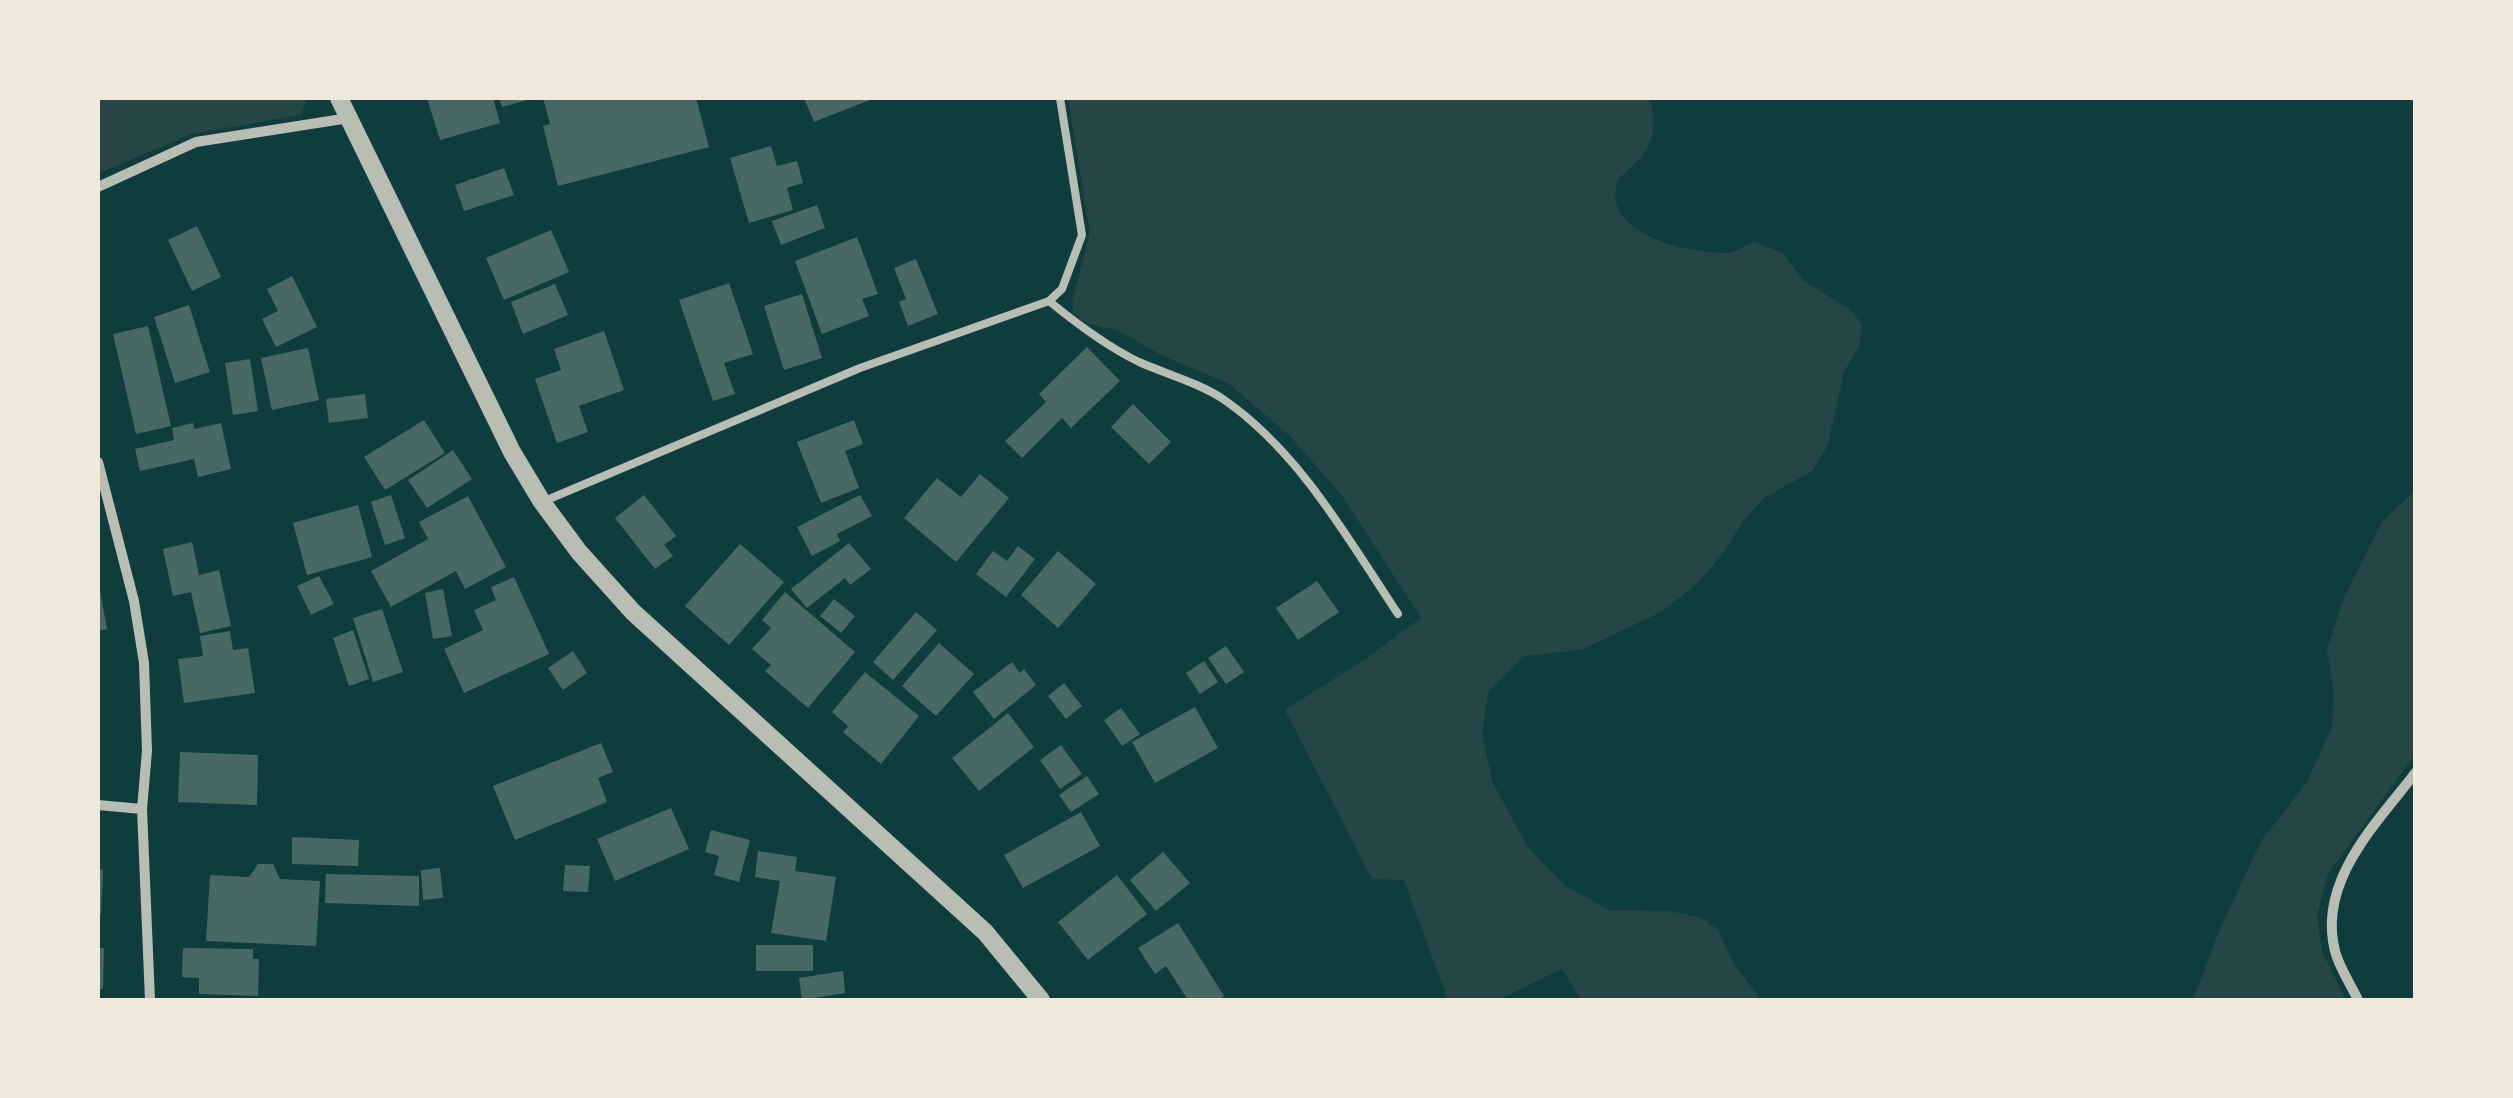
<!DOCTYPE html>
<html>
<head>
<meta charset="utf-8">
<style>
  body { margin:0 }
  #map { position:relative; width:2513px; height:1098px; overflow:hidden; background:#0f3d3e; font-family:Montserrat,sans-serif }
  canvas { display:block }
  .frame { position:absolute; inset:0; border:100px solid #f1e9da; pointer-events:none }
</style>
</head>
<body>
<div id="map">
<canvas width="2513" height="1098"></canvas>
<div class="frame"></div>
</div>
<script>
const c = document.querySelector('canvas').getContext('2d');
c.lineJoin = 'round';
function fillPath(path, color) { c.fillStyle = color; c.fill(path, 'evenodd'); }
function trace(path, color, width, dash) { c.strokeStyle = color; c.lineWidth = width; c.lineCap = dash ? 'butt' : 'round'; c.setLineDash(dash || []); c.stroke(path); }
const green = new Path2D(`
  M 98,98 L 308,98 L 301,115 L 191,134 L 98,174 Z
  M 1068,98 L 1650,98 C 1660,140 1648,153 1617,180 C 1617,186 1614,197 1616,203 C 1625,239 1693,253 1725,253 C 1734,253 1745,246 1754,242 L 1783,253 L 1804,281 L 1849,309 L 1862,324 L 1860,344 L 1844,372 L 1828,445 L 1812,471 L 1764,498 L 1743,521 L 1725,551 L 1697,584 L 1661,612 L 1581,650 L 1523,656 L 1488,692 L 1482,735 L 1493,783 L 1527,846 L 1564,885 L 1609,910 L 1669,911 L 1700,917 L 1718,930 L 1734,964 L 1762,1000 L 1581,1000 L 1562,969 L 1498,1000 L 1448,1000 L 1404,880 L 1372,879 L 1285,710 L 1364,660 L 1421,618 L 1343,497 L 1290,436 L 1228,383 L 1163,356 L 1119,331 L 1086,323 L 1074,313 L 1072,301 L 1090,233 Z
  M 2415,491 L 2415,755 L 2328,874 L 2317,916 L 2322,951 L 2346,1000 L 2193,1000 L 2218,934 L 2261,841 L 2307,782 L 2332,727 L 2334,693 L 2327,650 L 2343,600 L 2383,520 Z`);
const building = new Path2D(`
  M 427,98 L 493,98 L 500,123 L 440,140 Z
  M 499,98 L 531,98 L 531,99 L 502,107 Z
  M 543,98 L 696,98 L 709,147 L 558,186 L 543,126 L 550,124 Z
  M 804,98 L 875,98 L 814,122 Z
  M 771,146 L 777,166 L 797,161 L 803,183 L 787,188 L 793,210 L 749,223 L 730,158 Z
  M 504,168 L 514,195 L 464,211 L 455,185 Z
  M 817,205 L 825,228 L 781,245 L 772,221 Z
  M 197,226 L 221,277 L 192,291 L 168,240 Z
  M 551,230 L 569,272 L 504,300 L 486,258 Z
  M 857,237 L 878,294 L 862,299 L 869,316 L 822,334 L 795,261 Z
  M 916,259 L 938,314 L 908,326 L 899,302 L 906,299 L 894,268 Z
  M 292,276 L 317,327 L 276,347 L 262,319 L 278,311 L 267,289 Z
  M 729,283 L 753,354 L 724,363 L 735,394 L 713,401 L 679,300 Z
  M 555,284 L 568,315 L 523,334 L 511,302 Z
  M 802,294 L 822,358 L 784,370 L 764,306 Z
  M 189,305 L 210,372 L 175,383 L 154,317 Z
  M 148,326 L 171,426 L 136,434 L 113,334 Z
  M 604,331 L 624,390 L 579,406 L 588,432 L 557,443 L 535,379 L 561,370 L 554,349 Z
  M 1087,347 L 1120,381 L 1071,428 L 1062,418 L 1022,458 L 1005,441 L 1046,402 L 1039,394 Z
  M 308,348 L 319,400 L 272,410 L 261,358 Z
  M 250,359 L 258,411 L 233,415 L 225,363 Z
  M 365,394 L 368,418 L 329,423 L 326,399 Z
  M 1133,404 L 1171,442 L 1149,464 L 1111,427 Z
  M 424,420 L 445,453 L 385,490 L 364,457 Z
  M 854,420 L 863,444 L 845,451 L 859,488 L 821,503 L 797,442 Z
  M 193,423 L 194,429 L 221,423 L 231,469 L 198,477 L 194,459 L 140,471 L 135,449 L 174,440 L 172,428 Z
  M 453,450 L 472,479 L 427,508 L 408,480 Z
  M 980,474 L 1009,498 L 956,562 L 904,518 L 937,478 L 961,497 Z
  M 391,495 L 405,538 L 385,545 L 371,502 Z
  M 644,495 L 676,536 L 664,545 L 673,556 L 655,569 L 615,518 Z
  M 860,495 L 872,516 L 837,534 L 840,541 L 812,556 L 797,527 Z
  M 468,496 L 506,567 L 465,589 L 456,571 L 391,607 L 371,571 L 428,539 L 419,522 Z
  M 358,505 L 372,557 L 307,575 L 293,523 Z
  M 192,542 L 199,575 L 219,570 L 231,626 L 200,633 L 191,592 L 173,596 L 163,549 Z
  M 849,543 L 871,569 L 850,585 L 845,578 L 807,608 L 791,589 Z
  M 740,544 L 784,582 L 729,645 L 685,606 Z
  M 1018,546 L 1035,559 L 1006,597 L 976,574 L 993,551 L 1007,561 Z
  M 1058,551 L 1096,584 L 1058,628 L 1021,595 Z
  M 319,576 L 334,604 L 311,615 L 297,586 Z
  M 514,577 L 549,654 L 464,693 L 444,649 L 483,630 L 474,610 L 496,600 L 491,587 Z
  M 98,580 L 107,629 L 98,631 Z
  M 1317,581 L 1339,612 L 1298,640 L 1276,608 Z
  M 443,589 L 452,636 L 433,639 L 425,593 Z
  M 785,592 L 855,652 L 808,708 L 765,671 L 771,665 L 752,649 L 771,628 L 762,620 Z
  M 834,599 L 855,616 L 841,633 L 820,616 Z
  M 382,609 L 403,672 L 373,682 L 353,618 Z
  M 916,612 L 937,630 L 893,680 L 873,662 Z
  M 353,630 L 369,679 L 349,686 L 333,638 Z
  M 230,631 L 233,650 L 248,648 L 255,693 L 184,703 L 178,659 L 203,656 L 200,636 Z
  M 939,643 L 974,674 L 936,716 L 902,686 Z
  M 1226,646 L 1244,672 L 1226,684 L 1208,658 Z
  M 573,651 L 587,673 L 563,690 L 548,668 Z
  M 1204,661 L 1218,682 L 1200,694 L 1186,673 Z
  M 1012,662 L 1020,673 L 1024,669 L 1036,685 L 994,719 L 973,692 Z
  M 865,672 L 919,716 L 881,764 L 843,732 L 848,726 L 832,712 Z
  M 1064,683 L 1082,706 L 1066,719 L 1048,696 Z
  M 1195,707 L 1218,748 L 1155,783 L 1132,742 Z
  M 1121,708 L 1140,734 L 1122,746 L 1104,720 Z
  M 1008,713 L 1034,747 L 979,791 L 952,758 Z
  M 601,743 L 613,772 L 598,778 L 607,802 L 515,840 L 493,786 Z
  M 1061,745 L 1082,774 L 1060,789 L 1040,760 Z
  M 180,752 L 258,755 L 257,805 L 178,802 Z
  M 1087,776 L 1099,794 L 1071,812 L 1059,795 Z
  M 671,808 L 689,849 L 615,881 L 597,839 Z
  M 1081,812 L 1100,846 L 1023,888 L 1004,855 Z
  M 711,830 L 750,840 L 739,882 L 714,875 L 719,856 L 705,852 Z
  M 292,837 L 359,840 L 358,866 L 292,864 Z
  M 758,851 L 797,857 L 795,871 L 836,877 L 826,941 L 771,933 L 780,881 L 755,877 Z
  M 1163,852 L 1190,883 L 1156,911 L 1130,880 Z
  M 258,864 L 273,864 L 280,879 L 320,881 L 316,946 L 206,941 L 210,875 L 249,877 Z
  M 565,865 L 590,866 L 588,892 L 563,891 Z
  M 440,868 L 443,898 L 423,900 L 421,870 Z
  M 98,869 L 103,870 L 101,915 L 98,915 Z
  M 326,874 L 419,876 L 419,906 L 325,903 Z
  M 1117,875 L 1147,914 L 1088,960 L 1058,922 Z
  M 1178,923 L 1224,996 L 1218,1000 L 1188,1000 L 1166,966 L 1155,974 L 1138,948 Z
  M 756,945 L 813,945 L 813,971 L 756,971 Z
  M 98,948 L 104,948 L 103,989 L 98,989 Z
  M 183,948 L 253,949 L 253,959 L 259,959 L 258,996 L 199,994 L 199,978 L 182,977 Z
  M 843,971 L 845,993 L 802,1000 L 799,978 Z`);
const service = new Path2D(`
  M 1049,301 C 1077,324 1106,346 1139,362 C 1166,374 1199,383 1223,399 C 1299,451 1348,539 1398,614
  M 542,502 L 860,368 L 1049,301 L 1062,289 L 1082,235 L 1060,98`);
const minor = new Path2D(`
  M 98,187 L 196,142 L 349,118
  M 98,462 L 134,601 L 144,663 L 147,751 L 142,809 L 150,1000
  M 98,805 L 142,809
  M 2358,1000 C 2351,985 2339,967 2335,951 C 2317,881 2377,823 2416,772`);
const tertiary = new Path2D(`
  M 339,98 L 512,452 L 542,502 L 579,552 L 633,612 L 985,932 L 1041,1000`);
fillPath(green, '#244646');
fillPath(building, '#486865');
trace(service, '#b8beb3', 8);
trace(minor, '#b8beb3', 10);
trace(tertiary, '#b8beb3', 18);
</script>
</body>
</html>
